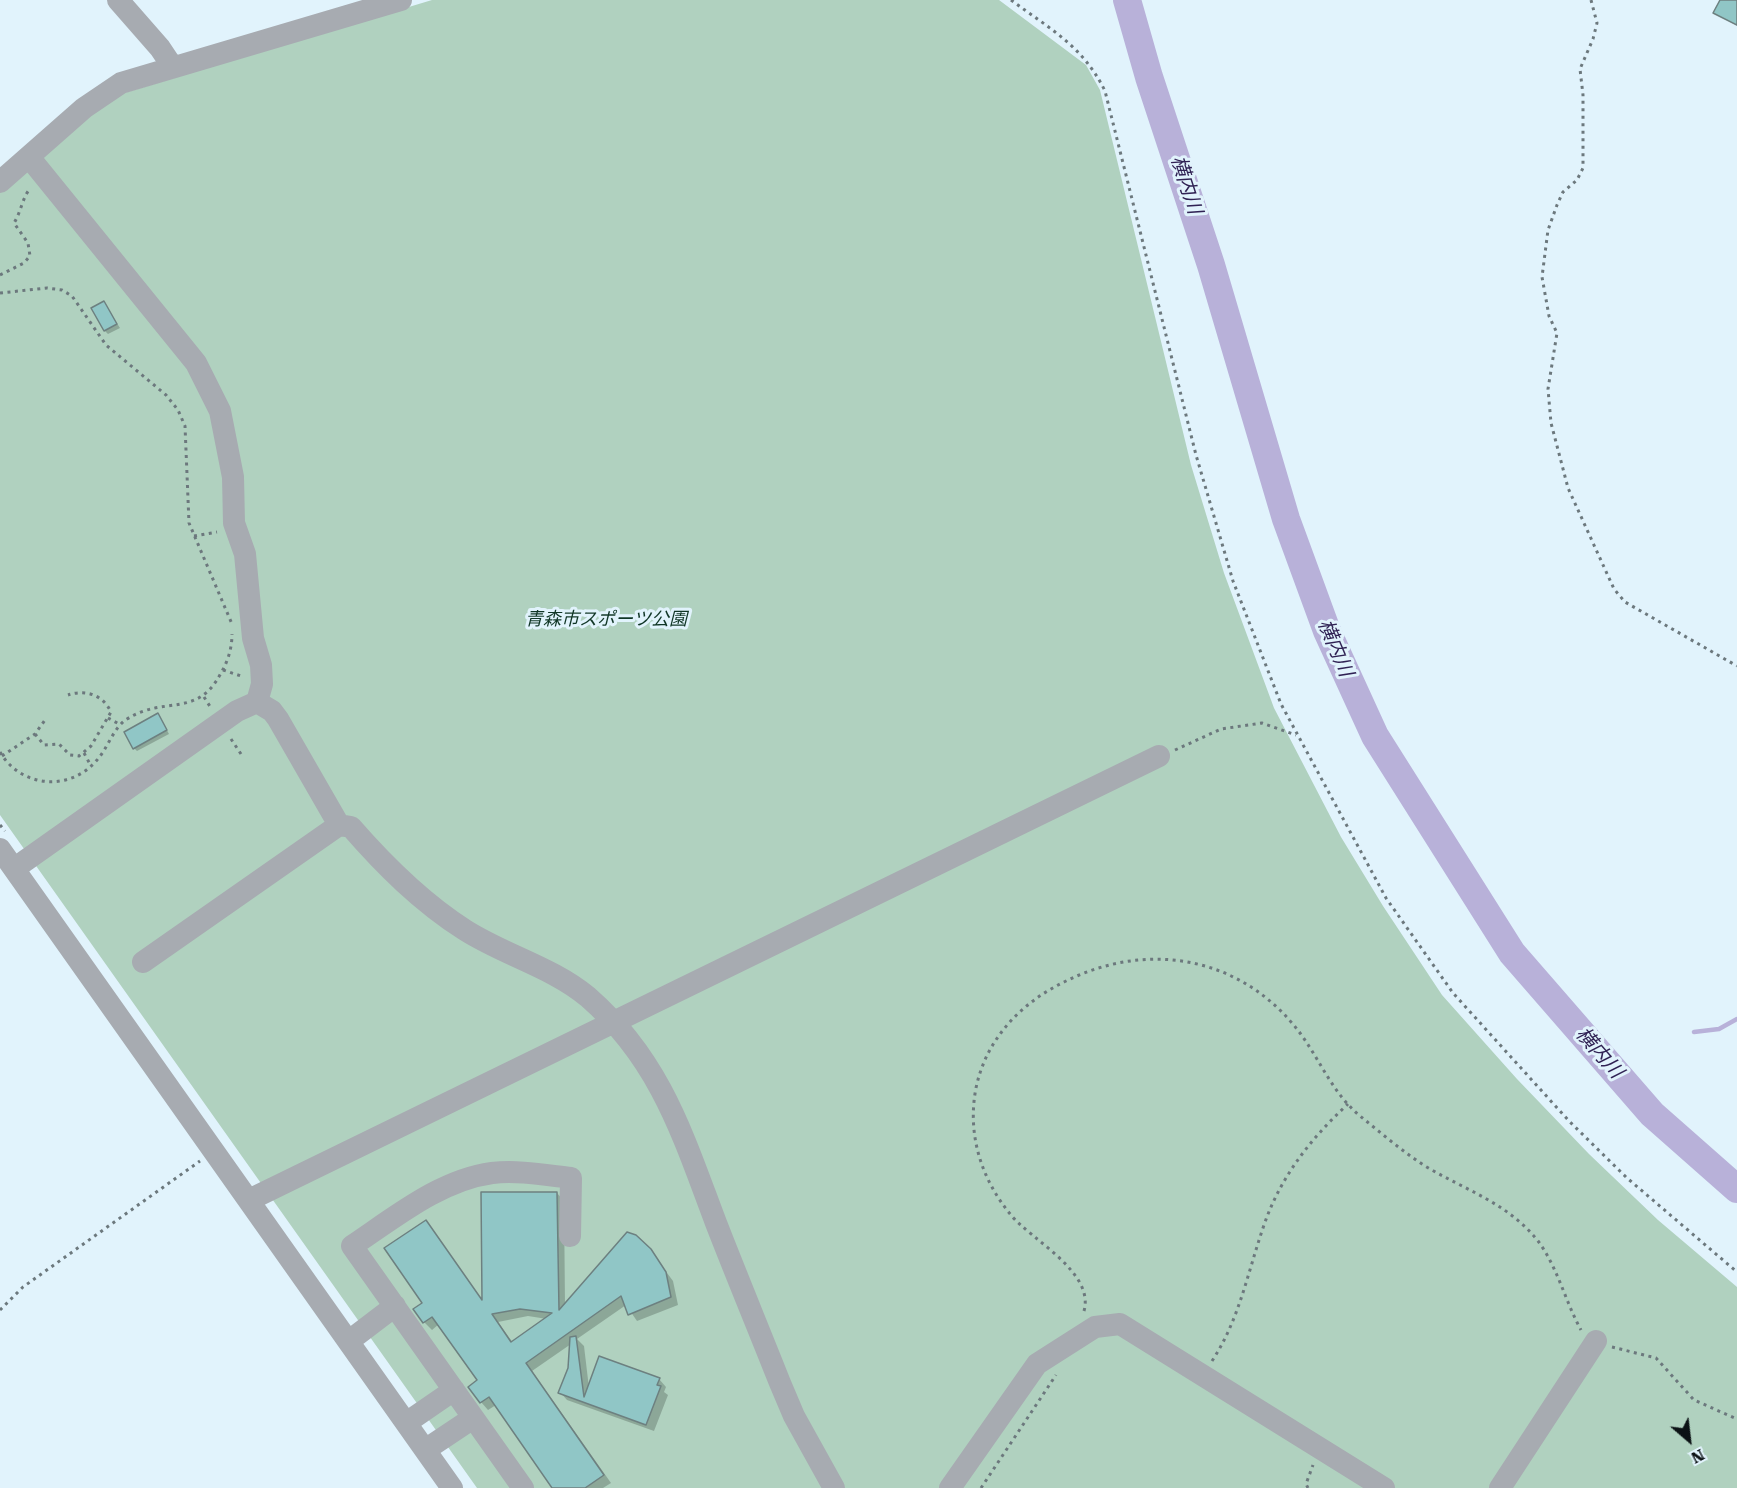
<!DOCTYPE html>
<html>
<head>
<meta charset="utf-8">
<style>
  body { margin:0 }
  #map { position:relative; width:1737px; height:1488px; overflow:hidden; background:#e1f3fc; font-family:"Roboto Serif",serif }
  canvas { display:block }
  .north { position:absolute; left:1659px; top:1410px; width:60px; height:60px; -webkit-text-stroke:4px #e1f3fc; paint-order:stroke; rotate:152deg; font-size:16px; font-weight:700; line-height:24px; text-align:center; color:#0c1215 }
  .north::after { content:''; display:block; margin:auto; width:21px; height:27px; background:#0c1215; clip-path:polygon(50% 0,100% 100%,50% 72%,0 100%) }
</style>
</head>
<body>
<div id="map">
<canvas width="1737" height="1488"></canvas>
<div class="north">N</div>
</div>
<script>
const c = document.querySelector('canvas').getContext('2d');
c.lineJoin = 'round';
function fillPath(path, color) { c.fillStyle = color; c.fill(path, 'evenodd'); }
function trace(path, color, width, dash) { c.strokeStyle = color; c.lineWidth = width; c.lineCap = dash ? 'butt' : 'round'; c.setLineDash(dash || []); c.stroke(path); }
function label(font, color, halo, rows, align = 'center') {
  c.font = font + ' "Roboto Serif","Noto Sans JP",serif'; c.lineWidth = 6; c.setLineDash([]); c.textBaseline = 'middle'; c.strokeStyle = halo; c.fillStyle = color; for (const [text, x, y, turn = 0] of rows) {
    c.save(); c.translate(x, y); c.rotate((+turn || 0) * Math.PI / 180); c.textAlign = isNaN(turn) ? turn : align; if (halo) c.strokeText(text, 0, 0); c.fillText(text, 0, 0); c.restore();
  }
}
const green = new Path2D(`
  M 432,0 L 999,0 L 1086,65 L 1100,90 L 1191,465 L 1224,573 L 1274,708 L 1341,837 L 1383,906 L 1442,995 L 1517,1079 L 1589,1154 L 1658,1220 L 1737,1287 L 1737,1488 L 477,1488 L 0,815 L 0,190 L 111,97 Z`);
const shadow = new Path2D(`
  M 1722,0 L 1737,0 L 1737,26 L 1715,13 Z
  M 104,303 L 120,328 L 108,334 L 105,331 Z
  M 161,719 L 169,734 L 137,751 L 134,748 Z
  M 557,1193 L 564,1201 L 565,1304 L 650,1250 L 673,1281 L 678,1305 L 637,1321 L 626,1305 L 577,1339 L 584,1346 L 589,1388 L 659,1379 L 666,1387 L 664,1392 L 668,1395 L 654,1431 L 567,1400 L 560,1392 L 570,1368 L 571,1344 L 532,1371 L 611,1483 L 603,1488 L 554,1488 L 496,1405 L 488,1410 L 481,1402 L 479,1381 L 439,1324 L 432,1330 L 424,1322 L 425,1222 L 483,1301 ZM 528,1316 L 547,1319 L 513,1343 L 498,1322 Z`);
const stream = new Path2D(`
  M 1694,1032 L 1719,1029 L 1737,1019`);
const river = new Path2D(`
  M 1127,0 L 1149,77 L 1211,265 L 1286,519 L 1327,631 L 1375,736 L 1512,953 L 1652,1114 L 1737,1189`);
const building = new Path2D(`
  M 1720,0 L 1737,0 L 1737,25 L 1713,13 Z
  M 104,301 L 117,324 L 104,331 L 91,308 Z
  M 158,713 L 167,730 L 133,749 L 124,732 Z
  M 481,1192 L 557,1192 L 559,1310 L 627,1232 L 636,1235 L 651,1249 L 666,1272 L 671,1297 L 628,1315 L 621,1296 L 526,1363 L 604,1475 L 585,1488 L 552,1488 L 489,1397 L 480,1403 L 468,1387 L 477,1380 L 432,1317 L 423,1323 L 413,1309 L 422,1303 L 384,1248 L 426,1220 L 482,1300 ZM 520,1309 L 552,1313 L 511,1342 L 492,1314 Z
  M 576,1336 L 584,1397 L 599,1356 L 660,1378 L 657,1385 L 661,1386 L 646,1425 L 558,1393 L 568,1368 L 570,1337 Z`);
const path = new Path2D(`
  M 1011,0 C 1050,29 1083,46 1105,91 L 1196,455 L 1233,581 L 1281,704 L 1386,898 L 1453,993 L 1569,1121 L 1627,1178 L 1737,1272
  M 1591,0 L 1597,23 L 1593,39 L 1580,69 L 1583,95 L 1583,168 L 1577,180 L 1563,192 L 1557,205 L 1548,230 L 1542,277 L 1549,316 L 1557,333 L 1548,389 L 1551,423 L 1568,488 L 1614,589 L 1625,602 L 1737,666
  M 0,275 L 24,263 L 30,256 L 28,243 L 14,223 C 21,212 23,196 30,189
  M 0,293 L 47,288 L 62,290 L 72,296 L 106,345 L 166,395 L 178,410 L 185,426 L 189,523 L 232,624
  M 194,536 L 217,532
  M 223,670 L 244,677
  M 204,697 L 211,708
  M 108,718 L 121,725
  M 35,734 L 44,745 L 59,744 L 70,755 L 79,756 L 91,746 L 111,712 C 103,695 86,689 68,695
  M 231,739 L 243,757
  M 1175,750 L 1221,729 L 1262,723 L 1296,735
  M 0,752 C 21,788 70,792 97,760 C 108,748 113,728 127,719 C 165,695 197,719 221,673 C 228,661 232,648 232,634
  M 84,753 L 91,766
  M 2,756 L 35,734 L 45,720
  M 0,825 L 5,831
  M 0,1310 L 23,1287 L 200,1161
  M 1084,1311 C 1095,1272 1030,1239 1011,1215 C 981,1179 967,1134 976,1088 C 986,1039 1021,1003 1064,982 C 1143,942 1233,954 1292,1023 C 1318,1053 1329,1090 1360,1116 C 1381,1133 1402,1151 1425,1166 C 1465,1190 1508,1203 1538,1241 C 1558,1268 1565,1301 1581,1330
  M 1612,1347 L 1656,1358 L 1694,1400 L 1737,1419
  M 1212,1361 C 1239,1320 1247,1275 1263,1228 C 1279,1179 1310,1139 1348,1104
  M 981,1488 L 1056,1375
  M 1308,1488 L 1306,1484 L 1313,1465`);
const minor = new Path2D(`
  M 118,0 L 160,48 L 172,66
  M 29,157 L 196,363 L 220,411 L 233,477 L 234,523 L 245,554 L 253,638 L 261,665 L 262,684 L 257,702
  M 0,182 L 84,108 L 121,83 L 401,0
  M 339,825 L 351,827 C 385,866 421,902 465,930 C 504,955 552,967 588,997 C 661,1061 683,1136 716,1223 C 737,1277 759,1330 780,1383 L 794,1416 L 834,1488
  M 0,849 L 452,1488
  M 15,868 L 237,711 L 257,702 L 272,711 L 278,719 L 339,825 L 143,962
  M 249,1200 L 1159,756
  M 349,1341 L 395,1306
  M 406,1423 L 454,1390
  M 425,1450 L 473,1418
  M 523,1488 L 352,1246 C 394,1218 440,1180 492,1173 C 518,1170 545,1175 571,1178 L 570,1236
  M 950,1488 L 1037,1364 L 1095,1327 L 1120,1324 L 1384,1488
  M 1500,1488 L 1596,1341`);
const parkNames = [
  ["青森市スポーツ公園",606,620]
];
const waterNames = [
  ["横内川",1186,185,72],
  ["横内川",1335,648,67],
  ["横内川",1599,1053,49]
];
fillPath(green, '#b0d1bf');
fillPath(shadow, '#0003');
trace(stream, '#b8b1d9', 4.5);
trace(river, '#b8b1d9', 28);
fillPath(building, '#90c6c6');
trace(building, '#6d8080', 1.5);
trace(path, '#6c787d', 3, [3, 4.5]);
trace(minor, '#a7abb1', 22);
label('italic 18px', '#103626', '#e1f3fc', parkNames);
label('italic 20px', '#302254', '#e1f3fc', waterNames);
</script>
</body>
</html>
